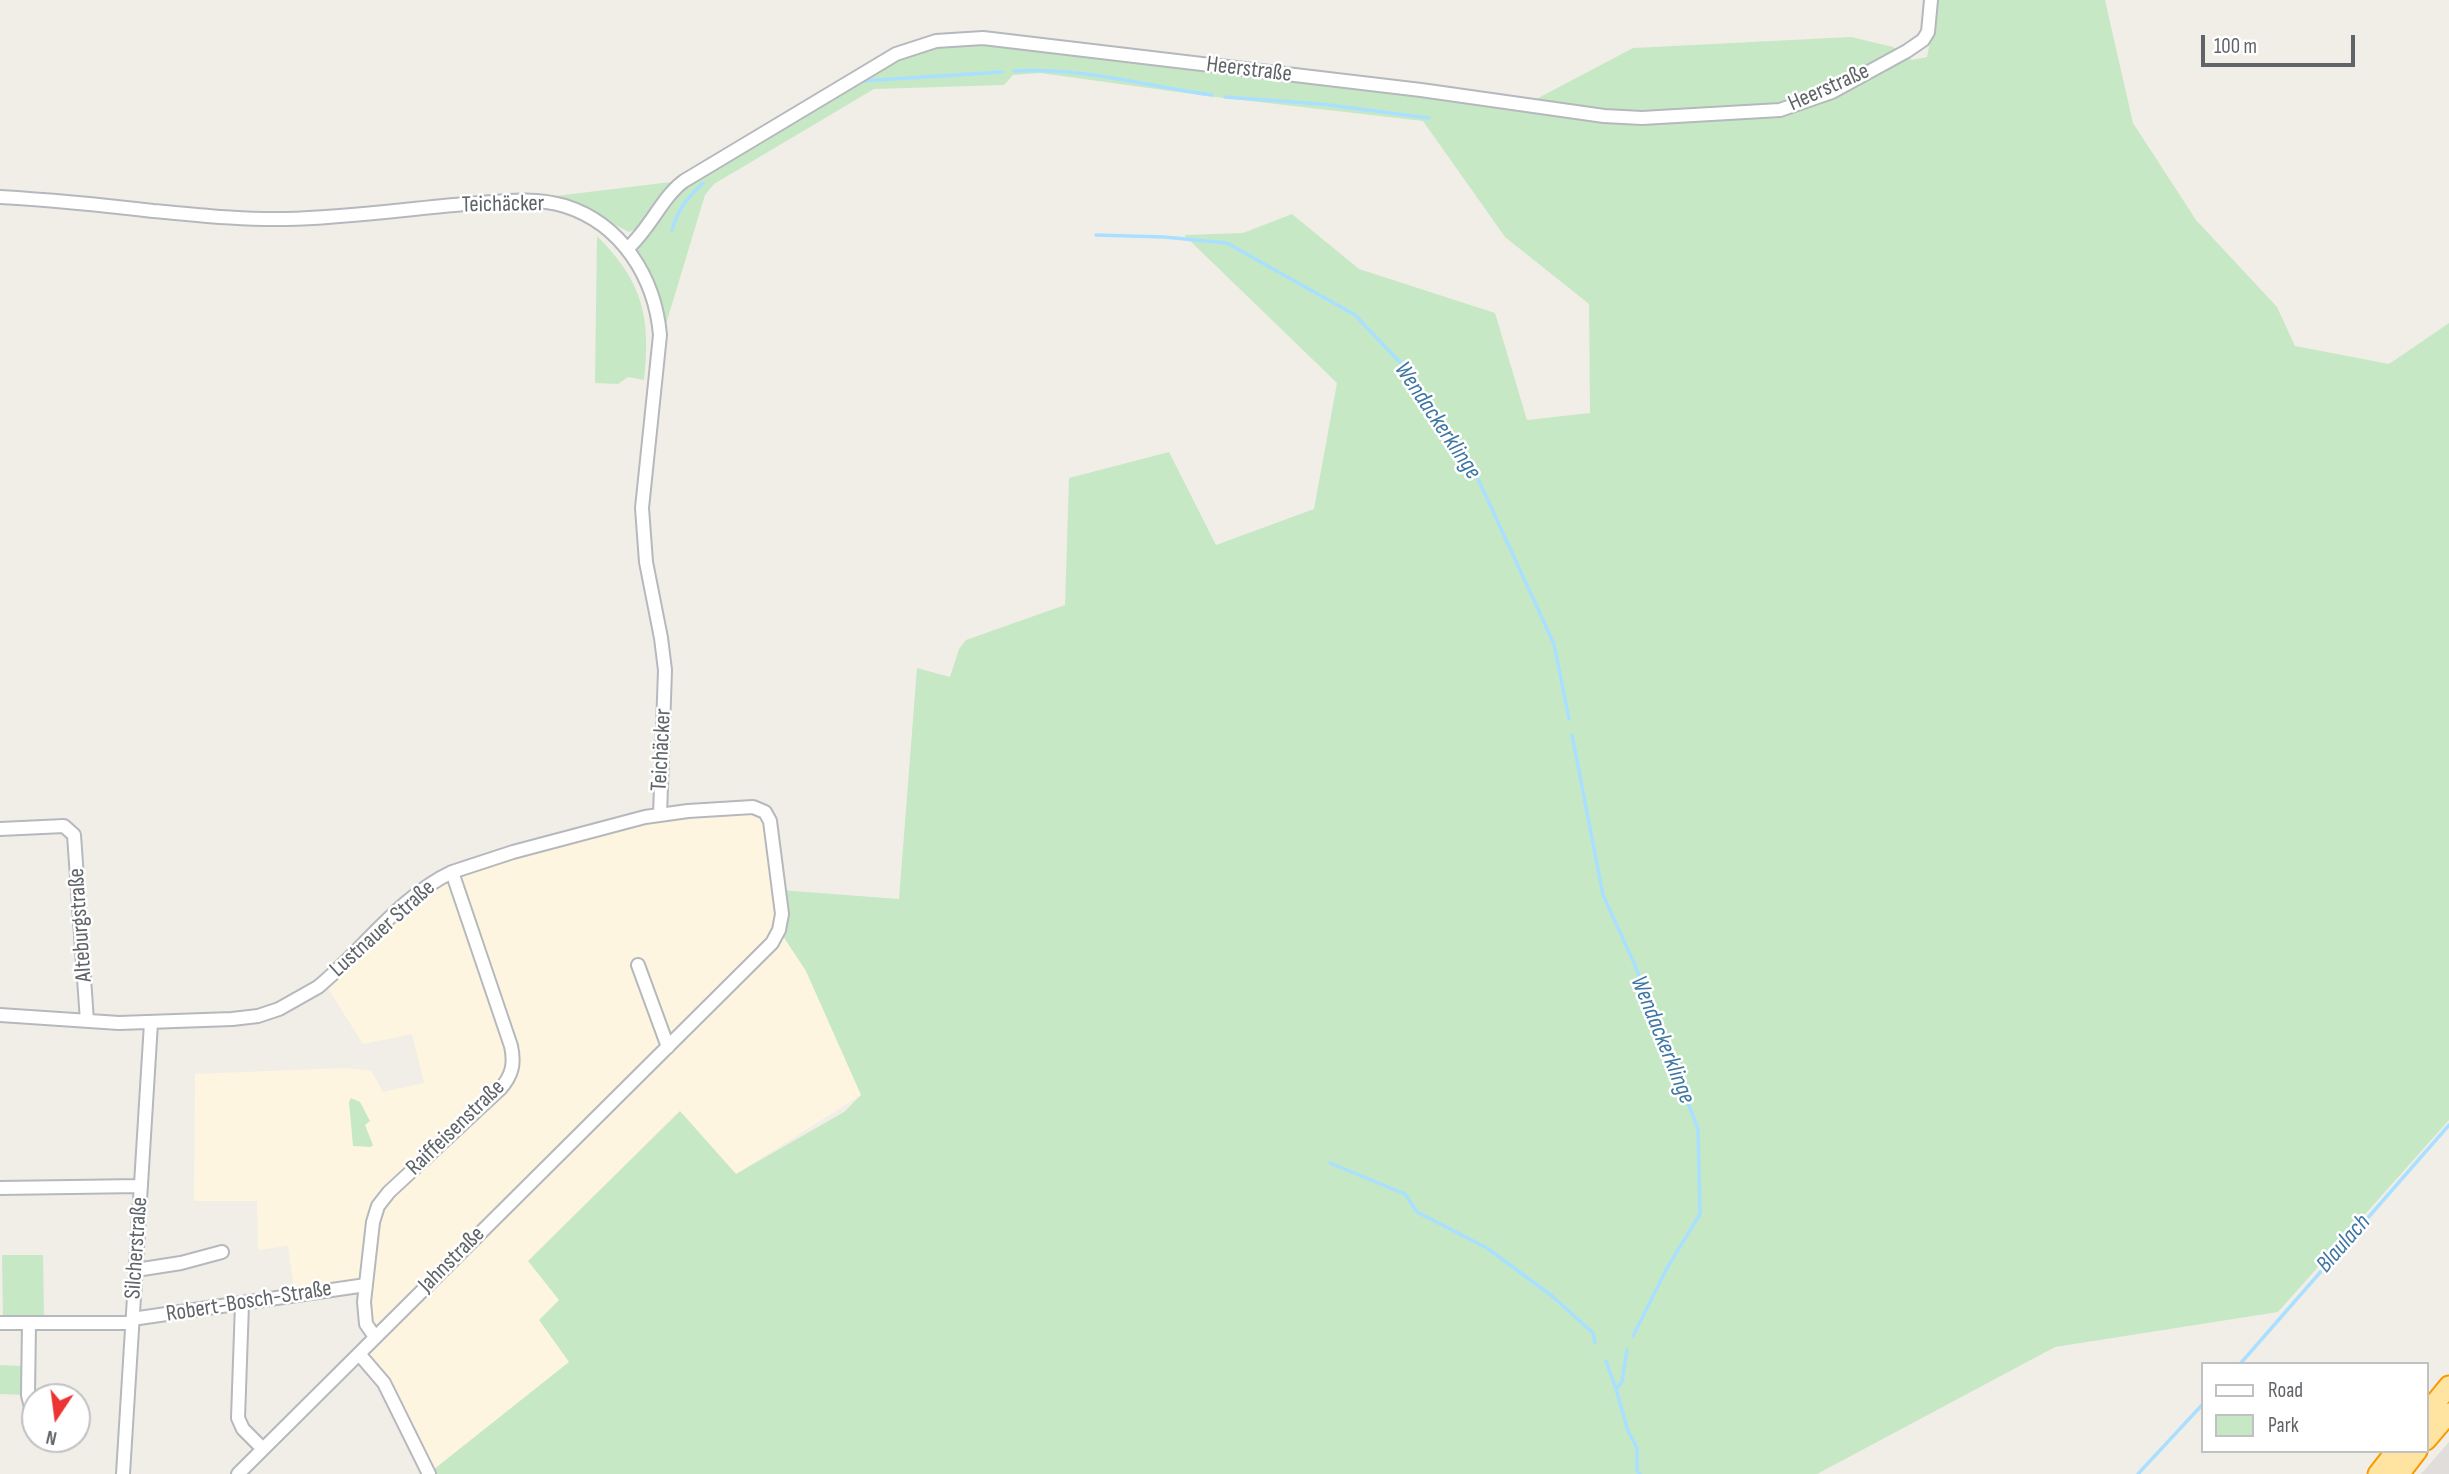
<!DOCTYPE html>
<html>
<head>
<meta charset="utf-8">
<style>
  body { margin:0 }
  #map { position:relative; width:2449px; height:1474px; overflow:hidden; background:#f1eee8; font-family:"Sofia Sans Condensed",sans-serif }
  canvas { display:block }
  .legend { position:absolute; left:2201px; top:1362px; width:228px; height:91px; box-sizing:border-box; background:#fff; border:2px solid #bfc1c3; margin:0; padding:9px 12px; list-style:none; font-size:21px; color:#5f6468 }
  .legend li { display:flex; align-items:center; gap:14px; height:35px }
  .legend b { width:35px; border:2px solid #bfc1c3 }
  .north { position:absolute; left:21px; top:1383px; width:70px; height:70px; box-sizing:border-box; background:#fff; border:2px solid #bfc1c3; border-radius:50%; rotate:193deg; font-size:19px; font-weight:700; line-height:28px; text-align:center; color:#5f6468 }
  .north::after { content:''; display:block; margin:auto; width:24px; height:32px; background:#ec3433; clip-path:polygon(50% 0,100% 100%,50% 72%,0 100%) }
  .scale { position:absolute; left:2201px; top:35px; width:154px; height:32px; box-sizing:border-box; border:4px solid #5f6468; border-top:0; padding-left:9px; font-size:21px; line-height:24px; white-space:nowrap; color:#5f6468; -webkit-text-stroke:5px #fff; paint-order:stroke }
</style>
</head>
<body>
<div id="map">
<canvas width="2449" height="1474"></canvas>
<ul class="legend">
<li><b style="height:9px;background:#fff"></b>Road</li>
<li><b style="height:19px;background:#c7e8c4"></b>Park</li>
</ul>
<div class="north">N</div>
<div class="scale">100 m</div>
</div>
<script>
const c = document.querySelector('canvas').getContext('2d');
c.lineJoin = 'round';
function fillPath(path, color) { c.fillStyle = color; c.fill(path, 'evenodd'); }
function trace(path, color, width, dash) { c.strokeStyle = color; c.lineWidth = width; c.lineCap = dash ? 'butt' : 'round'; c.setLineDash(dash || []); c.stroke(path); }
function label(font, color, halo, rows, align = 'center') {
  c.font = font + ' "Sofia Sans Condensed",sans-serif'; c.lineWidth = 5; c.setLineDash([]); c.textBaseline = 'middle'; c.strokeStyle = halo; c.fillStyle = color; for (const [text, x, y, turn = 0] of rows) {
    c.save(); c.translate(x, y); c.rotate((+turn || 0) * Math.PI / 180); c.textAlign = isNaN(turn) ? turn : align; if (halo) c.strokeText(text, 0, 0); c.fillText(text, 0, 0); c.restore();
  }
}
const commercial = new Path2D(`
  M 765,812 L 779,930 L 806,971 L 861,1095 L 736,1174 L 680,1112 L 559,1301 L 569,1362 L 429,1473 L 401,1415 L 360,1355 L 375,1337 L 365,1286 L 295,1295 L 288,1246 L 258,1250 L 257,1201 L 194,1201 L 195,1074 L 346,1068 L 371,1071 L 383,1092 L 424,1083 L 412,1034 L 363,1044 L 324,982 L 437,879 L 645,817 Z`);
const industrial = new Path2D(`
  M 2449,1442 L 2449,1474 L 2421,1474 Z`);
const green = new Path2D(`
  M 1930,0 L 2105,0 L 2133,123 L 2196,220 L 2277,307 L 2295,346 L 2389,364 L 2449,323 L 2449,1120 L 2278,1312 L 2055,1347 L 1817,1474 L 428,1474 L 569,1362 L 539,1320 L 559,1300 L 528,1261 L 680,1111 L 736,1174 L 844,1112 L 861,1095 L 806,971 L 779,930 L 780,890 L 899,899 L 917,668 L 950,677 L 959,649 L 966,640 L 1065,605 L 1069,478 L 1169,452 L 1216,545 L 1314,509 L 1337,383 L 1184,235 L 1243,233 L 1292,214 L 1359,269 L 1495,313 L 1527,420 L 1590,413 L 1589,304 L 1505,237 L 1423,121 L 1207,96 L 1040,73 L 1013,75 L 1004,85 L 874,89 L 714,184 L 705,195 L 666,324 L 659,325 L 627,249 L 671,193 L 866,70 L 949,39 L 1525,105 L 1633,48 L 1851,37 L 1893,47 L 1912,60 L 1927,57 L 1930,42 Z
  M 671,182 L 641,224 L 636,229 L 629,232 C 604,220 583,204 556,196 Z
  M 597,236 C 643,282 651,317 644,380 L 628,377 L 618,384 L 595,383 Z
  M 351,1098 L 360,1102 L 370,1121 L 365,1125 L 373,1145 L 371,1147 L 353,1146 L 349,1102 Z
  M 2,1255 L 43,1255 L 44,1315 L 3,1316 Z
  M 0,1365 L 23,1366 L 22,1395 L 0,1394 Z`);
const stream = new Path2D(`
  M 1014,71 C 1081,67 1146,86 1212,95
  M 862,81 L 1002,72
  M 1225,97 L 1321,104 L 1429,118
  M 672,230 C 679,207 686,200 703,183
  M 1096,235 L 1164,237 L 1227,243 L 1355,315 L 1410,373 L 1473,468 L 1554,644 L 1569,719
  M 1572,735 L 1603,895 L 1634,963 L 1698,1129 L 1700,1214 L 1667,1268 L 1633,1336
  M 1330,1163 L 1405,1194 L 1417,1212 L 1487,1248 L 1552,1296 L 1593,1333 L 1595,1343
  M 1627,1350 L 1622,1382 L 1616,1389 L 1628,1431 L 1637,1448 L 1637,1471 L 1640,1474
  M 1606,1361 L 1616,1389
  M 2240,1364 L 2449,1125
  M 2138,1474 L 2202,1405`);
const minor = new Path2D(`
  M 0,197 C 51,200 102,205 153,211 C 198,215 241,220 286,219 C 346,218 406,209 465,204 C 499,202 533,196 565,206 C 622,224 655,278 660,335 L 642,508 L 646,562 L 661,638 L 665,670 L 660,815
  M 627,249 C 650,229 662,197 684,181 L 896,54 L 936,41 L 983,38 L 1421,90 L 1604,116 L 1642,118 L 1780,110 L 1832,92 L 1907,51 L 1923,40 L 1928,32 L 1931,0
  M 0,829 L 64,826 L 74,835 L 87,1021
  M 638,965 L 668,1047
  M 0,1015 L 119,1023 L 232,1019 L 258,1016 L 279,1009 L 318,987 C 363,950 399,897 452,872 L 513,852 L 645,817 L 688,811 L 753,807 L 765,812 L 770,821 L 782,914 L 779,930 L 772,943 L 238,1474
  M 0,1188 L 141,1186
  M 136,1270 L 181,1263 L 222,1252
  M 242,1304 L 238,1418 L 243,1429 L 263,1449
  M 132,1319 L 366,1285
  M 0,1323 L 132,1323
  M 29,1323 L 28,1395 L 32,1411 L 32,1426
  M 375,1337 L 366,1324 L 364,1302 L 373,1222 L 378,1206 L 389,1192 L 500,1089 C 512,1076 515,1064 511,1046 L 452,872
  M 360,1355 L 384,1383 L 429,1474
  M 123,1474 L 151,1023`);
const trunk = new Path2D(`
  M 2426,1414 L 2449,1386
  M 2426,1440 L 2449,1413
  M 2378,1474 L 2396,1451
  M 2399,1474 L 2417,1451`);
const streetNames = [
  ["Heerstraße",1249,70,7],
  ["Heerstraße",1829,88,-24],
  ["Teichäcker",503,205,-1],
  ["Teichäcker",662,750,-87],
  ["Alteburgstraße",81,925,-94],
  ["Lustnauer Straße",383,929,-42],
  ["Raiffeisenstraße",456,1128,-44],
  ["Silcherstraße",137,1248,-86],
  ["Jahnstraße",452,1260,-45],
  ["Robert-Bosch-Straße",249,1302,-9]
];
const waterNames = [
  ["Wendackerklinge",1437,421,56],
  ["Wendackerklinge",1662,1040,68],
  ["Blaulach",2344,1244,-49]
];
fillPath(commercial, '#fef5e0');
fillPath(industrial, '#e0ddda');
fillPath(green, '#c7e8c4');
trace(stream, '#aae0ff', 3.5);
trace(minor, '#b5b8bc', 16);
trace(trunk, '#f99900', 23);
trace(minor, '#fff', 12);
trace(trunk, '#fee4a0', 19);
label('23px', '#5f6468', '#fff', streetNames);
label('italic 24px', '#3d76a3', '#fff', waterNames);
</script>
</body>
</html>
